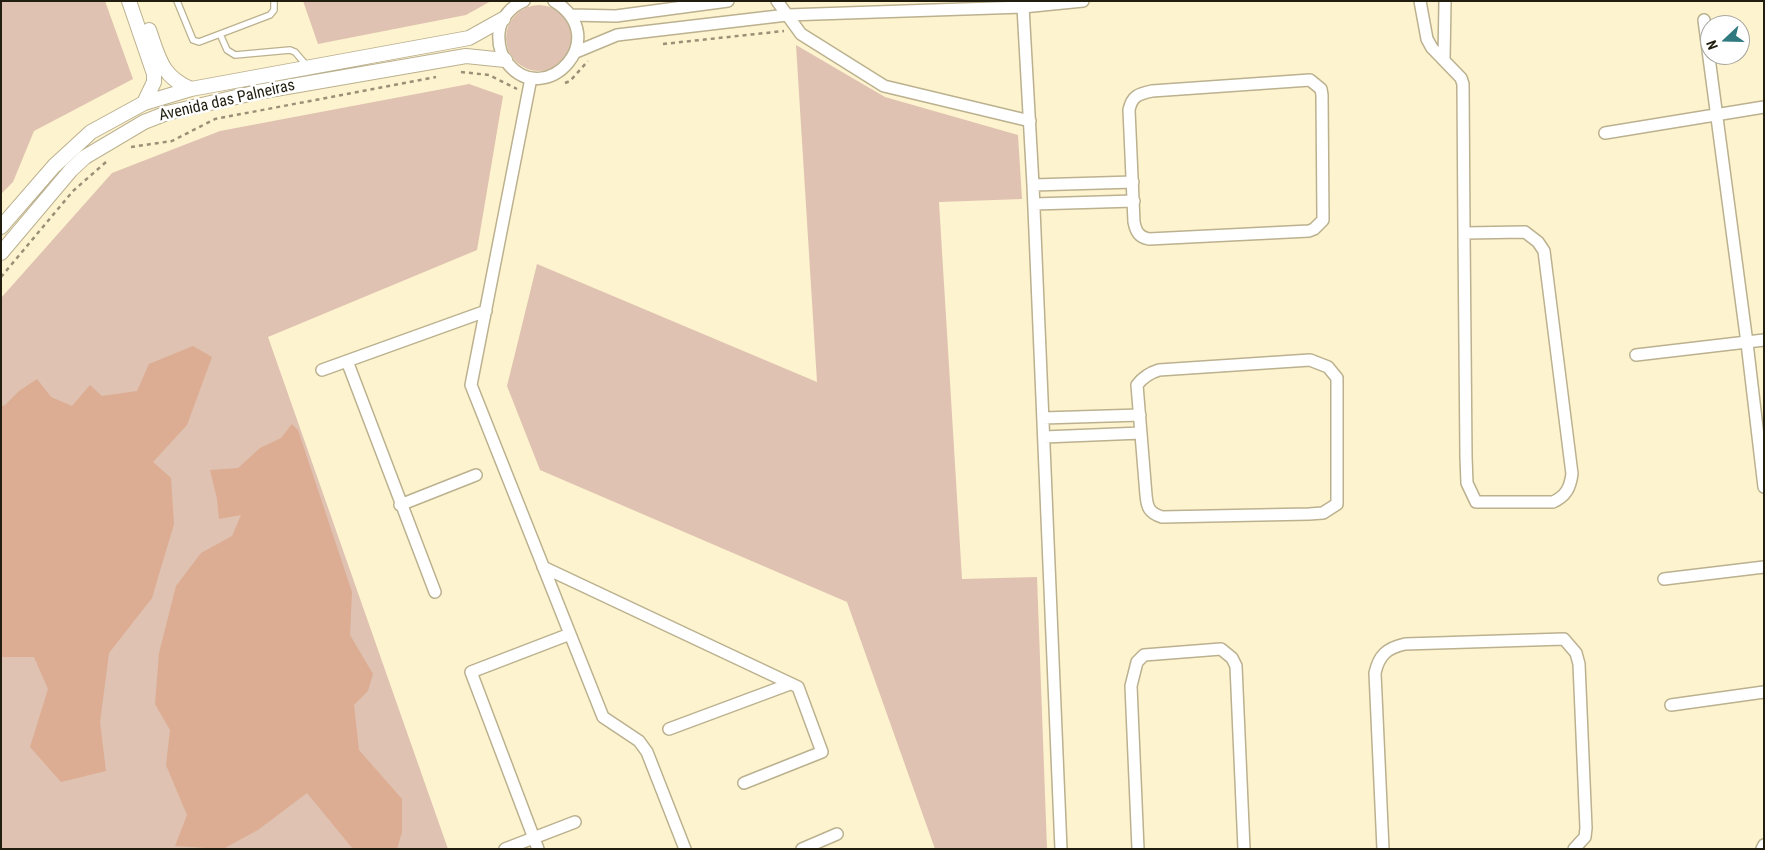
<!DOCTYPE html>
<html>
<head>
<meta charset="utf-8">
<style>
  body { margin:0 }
  #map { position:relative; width:1765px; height:850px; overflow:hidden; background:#fef3cf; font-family:"Roboto Condensed",sans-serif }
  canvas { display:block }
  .frame { position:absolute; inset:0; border:2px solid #211d0f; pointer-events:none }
  .north { position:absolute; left:1700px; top:15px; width:50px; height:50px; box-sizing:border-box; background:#fff; border:1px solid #a6a59f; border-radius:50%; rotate:249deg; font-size:14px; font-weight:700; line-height:20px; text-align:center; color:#211d0f }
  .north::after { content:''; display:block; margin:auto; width:18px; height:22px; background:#30797e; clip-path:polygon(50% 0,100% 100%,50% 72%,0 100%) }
</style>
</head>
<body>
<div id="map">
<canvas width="1765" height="850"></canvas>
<div class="frame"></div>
<div class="north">N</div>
</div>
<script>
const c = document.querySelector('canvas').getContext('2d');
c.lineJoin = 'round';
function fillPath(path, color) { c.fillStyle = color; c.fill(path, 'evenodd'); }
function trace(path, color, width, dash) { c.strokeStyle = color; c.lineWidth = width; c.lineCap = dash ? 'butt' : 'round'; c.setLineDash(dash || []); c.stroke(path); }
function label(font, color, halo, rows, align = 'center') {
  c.font = font + ' "Roboto Condensed",sans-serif'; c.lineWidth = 5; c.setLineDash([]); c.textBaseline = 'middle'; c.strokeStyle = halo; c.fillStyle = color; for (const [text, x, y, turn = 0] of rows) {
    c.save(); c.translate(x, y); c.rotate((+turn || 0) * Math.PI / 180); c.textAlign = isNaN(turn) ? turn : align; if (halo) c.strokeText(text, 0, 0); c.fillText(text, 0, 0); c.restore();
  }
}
const green = new Path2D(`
  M 1,1 L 105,1 L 133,79 L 34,131 L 13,182 L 1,194 Z
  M 303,1 L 491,1 L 466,15 L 318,44 Z
  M506 38a33 33 0 1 1 66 0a33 33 0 1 1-66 0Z
  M 796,45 L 885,97 L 1018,135 L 1022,199 L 939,202 L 962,579 L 1037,577 L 1047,849 L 935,849 L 847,602 L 540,470 L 507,386 L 537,264 L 817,382 Z
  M 469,84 L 503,96 L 477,250 L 268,337 L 448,849 L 1,849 L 1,298 L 112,173 L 220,131 Z`);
const forest = new Path2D(`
  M 193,346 L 212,357 L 187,425 L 153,462 L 171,478 L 174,524 L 152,598 L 109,653 L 100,722 L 106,771 L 61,782 L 30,747 L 48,689 L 34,657 L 1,657 L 1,405 L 4,406 L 19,391 L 37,379 L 51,397 L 72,406 L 90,385 L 102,396 L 137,391 L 149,364 Z
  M 292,424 L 298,430 L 352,592 L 350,635 L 373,674 L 368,691 L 354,705 L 359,750 L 402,799 L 402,832 L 397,849 L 353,849 L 307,793 L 258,830 L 223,849 L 175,846 L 187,815 L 166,765 L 170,730 L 155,704 L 159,653 L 176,586 L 201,553 L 232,536 L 241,515 L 219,519 L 217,499 L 210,470 L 238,468 L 260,448 L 281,438 Z`);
const path = new Path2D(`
  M 663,44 L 784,31
  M 461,72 L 489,75 L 517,89
  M 565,83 L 570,81 L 588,61
  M 131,147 L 172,141 L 215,119 L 436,77
  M 1,277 L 73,191 L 106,162`);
const service = new Path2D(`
  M 177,1 L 193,40 L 199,42 L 270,15 L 274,10 L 274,1
  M 220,34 L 227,50 L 235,55 L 290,50 L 295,52 L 308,67`);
const minor = new Path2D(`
  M 524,1 C 511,6 500,19 499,33 C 498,45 501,56 509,65 C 546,108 614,38 554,1
  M 777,1 L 801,34 L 884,86 L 1030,121
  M 1420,1 L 1427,39 L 1432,48 L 1461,78 L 1463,84 L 1464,233
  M 1023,7 L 1033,185 L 1061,849
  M 571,15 L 616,16 L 728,1
  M 1704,20 L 1747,343 L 1764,487
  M 576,52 L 617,35 L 787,15 L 1023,7 L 1083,1
  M 1444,60 L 1445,1
  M 531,78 L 471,385 L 603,717 L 639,741 L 647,752 L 685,849
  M 1310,80 L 1321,89 L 1322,95 L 1323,220 L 1314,229 L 1309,231 L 1149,239 C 1139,237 1136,232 1134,222 L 1129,110 C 1132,96 1138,94 1152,91 Z
  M 1605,133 L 1764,107
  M 1033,185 L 1133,182
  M 1034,204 L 1134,201
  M 1525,232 L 1538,242 L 1544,251 L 1572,474 C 1570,488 1566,496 1553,502 L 1476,502 L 1467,483 L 1466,457 L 1464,233 Z
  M 1636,355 L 1764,340
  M 1310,360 L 1328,367 L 1337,378 L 1337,504 L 1323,513 L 1309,514 L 1162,517 C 1149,513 1147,507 1146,495 L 1137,385 C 1143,377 1149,373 1159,370 Z
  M 347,361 L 435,592
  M 322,370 L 486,311
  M 1043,418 L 1140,415
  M 1044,437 L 1141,433
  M 400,505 L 476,475
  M 543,567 L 798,687 L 822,752 L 744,783
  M 1664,579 L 1764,567
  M 1671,705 L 1764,692
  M 669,729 L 790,684
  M 505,849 L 575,822
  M 538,849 L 471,672 L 570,634
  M 802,849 L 837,834
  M 1138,849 L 1131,686 L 1137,662 L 1144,655 L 1221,649 L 1232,658 L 1236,666 L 1244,849
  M 1383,849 L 1375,673 C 1379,655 1387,648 1405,644 L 1564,639 L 1576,653 L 1579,664 L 1586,828 L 1585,837 L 1574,849
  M 1762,849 L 1764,845`);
const tertiary = new Path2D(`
  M 129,1 L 154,74 L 154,82 L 144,103
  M 149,30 C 159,58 161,76 191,89
  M 1,227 L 54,166 L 91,132 L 144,103 L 191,89 L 469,38 L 503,19
  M 1,253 L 71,170 L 85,157 L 144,122 L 167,113 L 258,92 L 466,56 L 505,60`);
const streetNames = [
  ["Avenida das Palneiras",227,101,-13]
];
fillPath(green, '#dfc2b1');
fillPath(forest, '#dcad92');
trace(service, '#bbb18f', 8);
trace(minor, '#bbb18f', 14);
trace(tertiary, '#bbb18f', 16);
trace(path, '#999177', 2.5, [4, 4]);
trace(service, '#fff', 5.5);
trace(minor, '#fff', 11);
trace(tertiary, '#fff', 14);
label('16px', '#211d0f', '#fff', streetNames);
</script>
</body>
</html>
